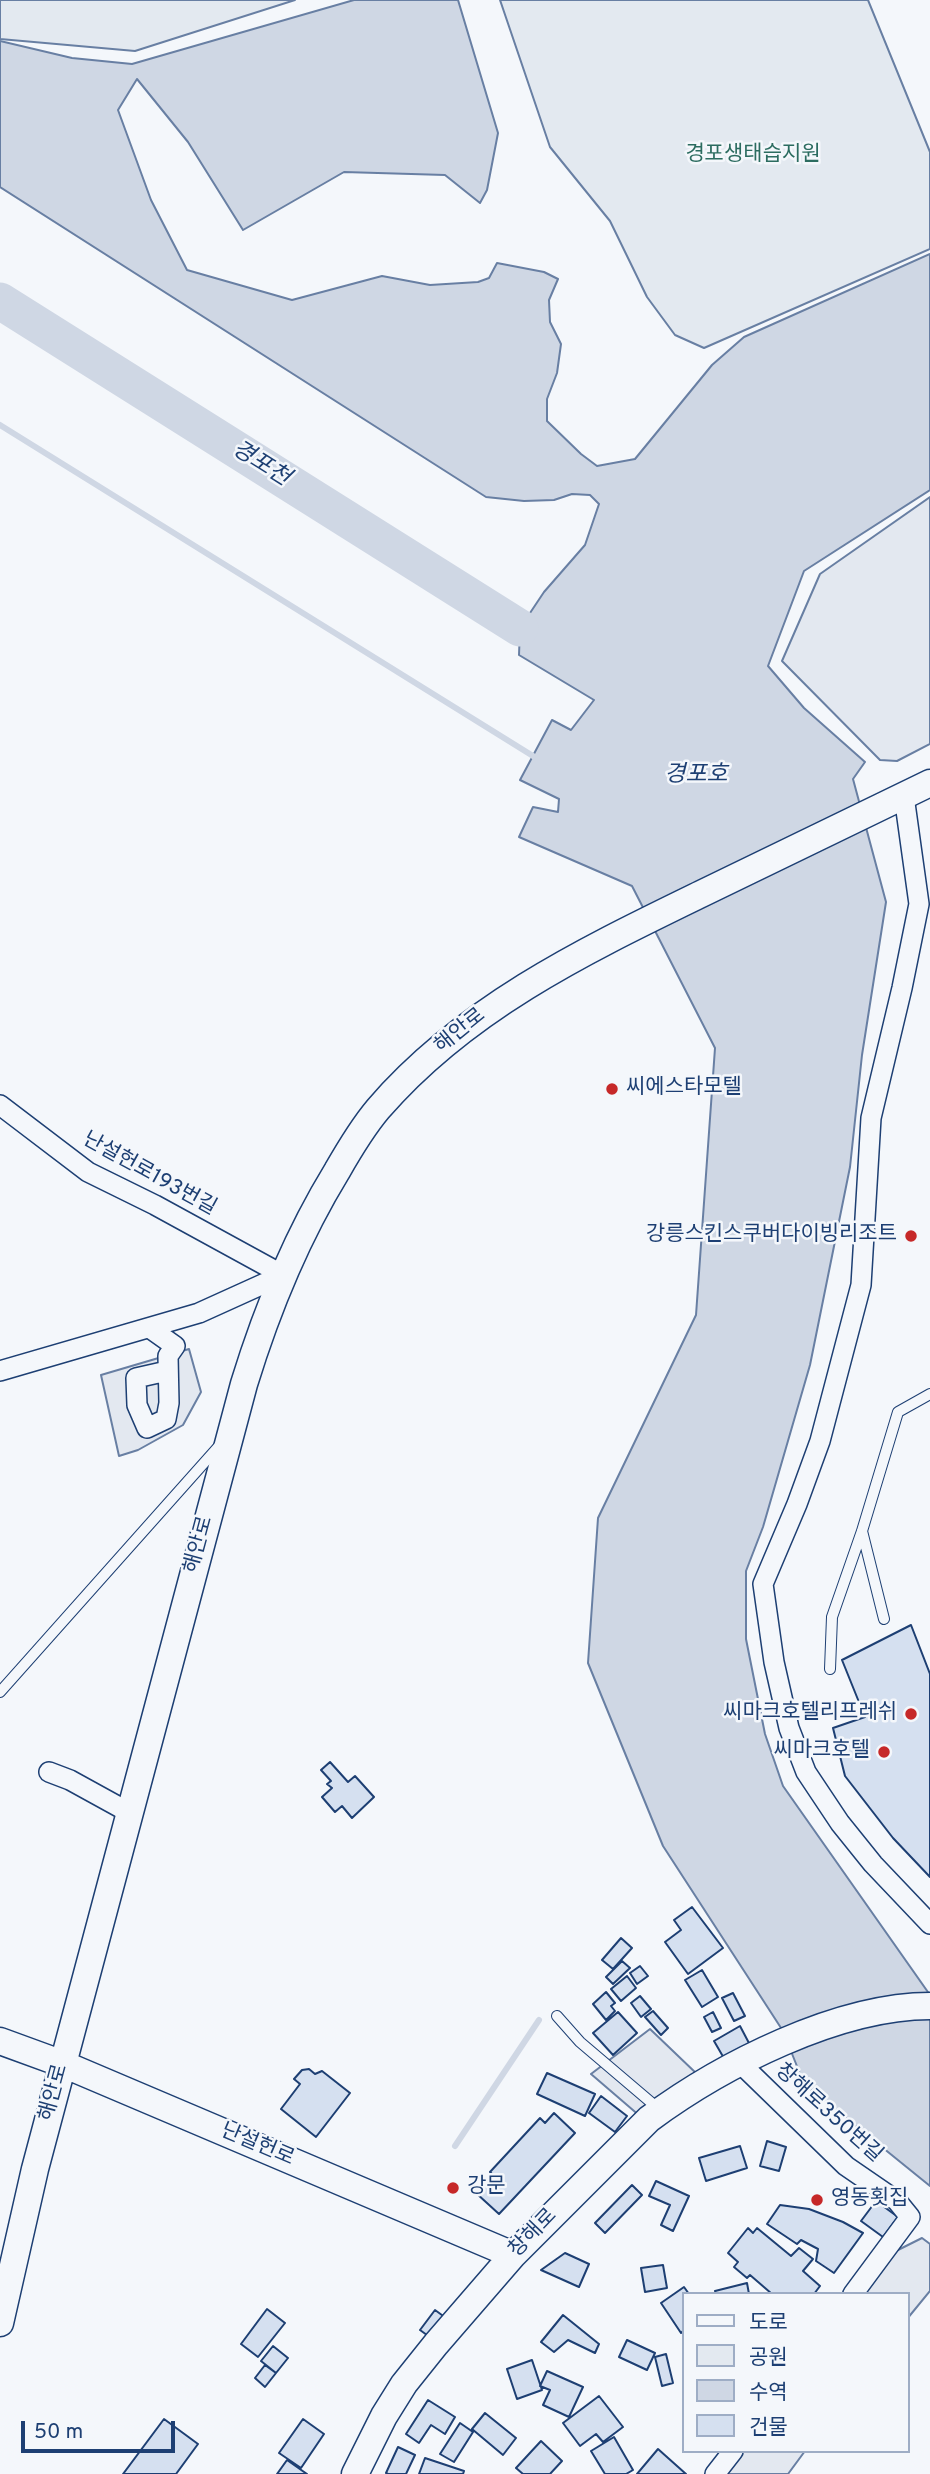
<!DOCTYPE html>
<html>
<head>
<meta charset="utf-8">
<style>
  body { margin:0 }
  #map { position:relative; width:930px; height:2474px; overflow:hidden; background:#f4f7fb; font-family:Overpass,"Noto Sans KR",sans-serif }
  canvas { display:block }
  .legend { position:absolute; left:682px; top:2292px; width:228px; height:161px; box-sizing:border-box; background:#f4f7fb; border:2px solid #9eadc5; margin:0; padding:9px 12px; list-style:none; font-size:21px; color:#1d3f73 }
  .legend li { display:flex; align-items:center; gap:14px; height:35px }
  .legend b { width:35px; border:2px solid #9eadc5 }
  .scale { position:absolute; left:21px; top:2421px; width:154px; height:32px; box-sizing:border-box; border:4px solid #1d3f73; border-top:0; padding-left:9px; font-size:21px; line-height:24px; white-space:nowrap; color:#1d3f73; -webkit-text-stroke:5px #f4f7fb; paint-order:stroke }
</style>
</head>
<body>
<div id="map">
<canvas width="930" height="2474"></canvas>
<ul class="legend">
<li><b style="height:9px;background:#f4f7fb"></b>도로</li>
<li><b style="height:19px;background:#e3e9f0"></b>공원</li>
<li><b style="height:19px;background:#cfd7e4"></b>수역</li>
<li><b style="height:19px;background:#d5e0f0"></b>건물</li>
</ul>
<div class="scale">50 m</div>
</div>
<script>
const c = document.querySelector('canvas').getContext('2d');
c.lineJoin = 'round';
function fillPath(path, color) { c.fillStyle = color; c.fill(path, 'evenodd'); }
function trace(path, color, width, dash) { c.strokeStyle = color; c.lineWidth = width; c.lineCap = dash ? 'butt' : 'round'; c.setLineDash(dash || []); c.stroke(path); }
function label(font, color, halo, rows, align = 'center') {
  c.font = font + ' Overpass,"Noto Sans KR",sans-serif'; c.lineWidth = 5; c.setLineDash([]); c.textBaseline = 'middle'; c.strokeStyle = halo; c.fillStyle = color; for (const [text, x, y, turn = 0] of rows) {
    c.save(); c.translate(x, y); c.rotate((+turn || 0) * Math.PI / 180); c.textAlign = isNaN(turn) ? turn : align; if (halo) c.strokeText(text, 0, 0); c.fillText(text, 0, 0); c.restore();
  }
}
const green = new Path2D(`
  M 0,0 L 295,0 L 135,51 L 0,39 Z
  M 500,0 L 868,0 L 930,152 L 930,249 L 704,348 L 675,335 L 647,297 L 610,221 L 550,147 Z`);
const parking = new Path2D(`
  M 930,497 L 930,744 L 897,761 L 880,760 L 782,661 L 820,574 Z
  M 189,1349 L 201,1392 L 183,1425 L 138,1450 L 119,1456 L 101,1375 Z
  M 650,2029 L 698,2075 L 641,2117 L 591,2074 Z
  M 922,2238 L 930,2244 L 930,2291 L 907,2319 L 907,2294 L 864,2294 L 894,2252 Z
  M 741,2451 L 805,2451 L 788,2474 L 724,2474 Z`);
const water = new Path2D(`
  M 354,0 L 458,0 L 498,133 L 487,190 L 480,203 L 445,175 L 344,172 L 243,230 L 188,142 L 137,79 L 118,110 L 151,200 L 187,270 L 292,300 L 382,276 L 430,285 L 478,282 L 489,278 L 497,263 L 544,272 L 558,279 L 549,300 L 550,322 L 561,344 L 557,373 L 547,399 L 547,421 L 581,454 L 597,466 L 635,459 L 712,365 L 744,337 L 930,254 L 930,490 L 804,571 L 768,666 L 804,708 L 865,762 L 853,779 L 886,902 L 862,1055 L 850,1167 L 810,1365 L 763,1527 L 746,1571 L 746,1639 L 765,1734 L 783,1786 L 930,1995 L 930,2186 L 804,2084 L 783,2031 L 663,1846 L 588,1663 L 598,1518 L 696,1315 L 715,1048 L 632,886 L 519,837 L 533,807 L 558,812 L 559,799 L 520,780 L 552,720 L 571,730 L 594,700 L 519,655 L 520,628 L 544,592 L 585,545 L 599,504 L 590,495 L 572,494 L 554,500 L 524,501 L 486,497 L 0,187 L 0,41 L 72,58 L 132,64 Z`);
const stream = new Path2D(`
  M 0,425 L 533,756
  M 455,2146 L 539,2020`);
const river = new Path2D(`
  M 0,301 L 520,628`);
const building = new Path2D(`
  M 911,1625 L 930,1674 L 930,1877 L 893,1838 L 845,1776 L 833,1728 L 865,1717 L 842,1660 Z
  M 330,1762 L 348,1782 L 355,1776 L 374,1797 L 352,1818 L 342,1806 L 335,1812 L 322,1797 L 332,1788 L 327,1784 L 331,1781 L 321,1770 Z
  M 692,1907 L 723,1948 L 688,1974 L 665,1942 L 681,1930 L 674,1920 Z
  M 621,1938 L 632,1948 L 613,1969 L 602,1960 Z
  M 622,1961 L 630,1968 L 613,1984 L 606,1977 Z
  M 640,1966 L 648,1976 L 637,1984 L 630,1973 Z
  M 702,1970 L 718,1997 L 702,2007 L 685,1980 Z
  M 627,1976 L 636,1988 L 621,2001 L 611,1989 Z
  M 606,1992 L 615,2003 L 611,2006 L 615,2011 L 606,2020 L 593,2004 Z
  M 733,1993 L 745,2016 L 734,2021 L 722,1998 Z
  M 640,1996 L 651,2009 L 641,2017 L 631,2003 Z
  M 653,2011 L 668,2028 L 661,2035 L 645,2017 Z
  M 618,2012 L 637,2033 L 613,2055 L 593,2033 Z
  M 713,2012 L 721,2028 L 712,2032 L 704,2017 Z
  M 740,2026 L 750,2045 L 725,2060 L 714,2041 Z
  M 309,2069 L 315,2074 L 322,2071 L 350,2093 L 316,2137 L 281,2109 L 300,2084 L 294,2079 L 302,2070 Z
  M 547,2073 L 595,2094 L 585,2116 L 537,2094 Z
  M 601,2096 L 627,2116 L 615,2132 L 589,2113 Z
  M 554,2113 L 575,2133 L 499,2214 L 476,2193 L 493,2175 L 490,2172 L 540,2118 L 545,2123 Z
  M 767,2141 L 786,2147 L 779,2171 L 760,2166 Z
  M 740,2146 L 747,2168 L 706,2181 L 699,2158 Z
  M 656,2181 L 689,2196 L 673,2231 L 661,2225 L 670,2205 L 649,2196 Z
  M 632,2185 L 642,2195 L 605,2233 L 595,2223 Z
  M 876,2201 L 898,2217 L 883,2237 L 861,2221 Z
  M 780,2205 L 809,2209 L 843,2222 L 863,2233 L 834,2273 L 816,2261 L 818,2249 L 801,2240 L 797,2244 L 767,2224 Z
  M 748,2228 L 753,2233 L 757,2228 L 791,2256 L 799,2248 L 813,2259 L 803,2271 L 820,2286 L 814,2294 L 772,2294 L 750,2275 L 747,2278 L 734,2267 L 738,2262 L 728,2253 Z
  M 565,2253 L 589,2264 L 579,2287 L 541,2270 Z
  M 663,2265 L 667,2288 L 645,2292 L 641,2268 Z
  M 747,2283 L 749,2294 L 716,2294 L 715,2291 Z
  M 684,2287 L 689,2294 L 683,2294 L 683,2331 L 681,2333 L 661,2303 Z
  M 267,2309 L 285,2323 L 258,2357 L 241,2344 Z
  M 435,2310 L 446,2318 L 431,2338 L 420,2330 Z
  M 563,2315 L 599,2344 L 595,2353 L 568,2340 L 554,2352 L 541,2342 Z
  M 627,2340 L 655,2353 L 647,2370 L 619,2357 Z
  M 273,2346 L 288,2358 L 276,2373 L 261,2361 Z
  M 666,2354 L 673,2383 L 662,2386 L 655,2357 Z
  M 532,2360 L 542,2390 L 517,2399 L 507,2369 Z
  M 265,2365 L 276,2373 L 265,2387 L 255,2378 Z
  M 547,2371 L 583,2387 L 569,2417 L 543,2405 L 550,2390 L 540,2386 Z
  M 599,2396 L 623,2427 L 603,2442 L 596,2434 L 580,2446 L 563,2423 Z
  M 428,2400 L 455,2417 L 445,2434 L 431,2425 L 419,2443 L 406,2434 Z
  M 485,2413 L 516,2438 L 503,2455 L 472,2429 Z
  M 164,2419 L 198,2444 L 176,2474 L 123,2474 Z
  M 303,2419 L 324,2434 L 301,2468 L 279,2453 Z
  M 460,2423 L 473,2432 L 454,2462 L 440,2454 Z
  M 614,2437 L 633,2470 L 626,2474 L 605,2474 L 591,2451 Z
  M 541,2441 L 562,2461 L 550,2474 L 523,2474 L 516,2468 Z
  M 398,2447 L 415,2455 L 406,2474 L 388,2474 L 386,2473 Z
  M 658,2449 L 686,2474 L 637,2474 Z
  M 425,2458 L 464,2471 L 463,2474 L 419,2474 Z
  M 287,2460 L 307,2474 L 277,2474 Z`);
const lane = new Path2D(`
  M 862,1531 L 884,1619
  M 830,1669 L 832,1617 L 862,1531 L 898,1412 L 930,1394
  M 0,1692 L 220,1445
  M 557,2016 L 580,2042 L 660,2110`);
const street = new Path2D(`
  M 904,796 L 919,904 L 902,988 L 871,1118 L 861,1285 L 820,1441 L 797,1504 L 763,1584 L 774,1662 L 789,1728 L 806,1772 L 840,1823 L 873,1864 L 930,1924
  M 0,1105 L 88,1172 L 155,1205 L 283,1275
  M 151,1329 L 175,1346 L 168,1356 L 169,1403 L 166,1419 L 147,1428 L 137,1405 L 136,1378 L 167,1371
  M 0,1371 L 199,1313 L 283,1275
  M 49,1772 L 70,1780 L 130,1813
  M 740,2063 L 846,2166 L 897,2201 L 910,2217 L 853,2294
  M 715,2474 L 733,2451`);
const secondary = new Path2D(`
  M 0,2041 L 63,2064 L 513,2255
  M 0,2323 L 35,2169 L 244,1384 C 267,1309 296,1238 337,1171 C 349,1150 362,1128 378,1109 C 465,1008 584,951 701,894 C 777,857 854,820 930,783
  M 355,2474 L 384,2416 L 404,2384 L 436,2344 L 513,2255 L 649,2119 C 722,2065 838,2006 930,2006`);
const markers = [
  [612,1089,7,"#c62828"],
  [911,1236,7,"#c62828"],
  [911,1714,7,"#c62828"],
  [884,1752,7,"#c62828"],
  [453,2188,7,"#c62828"],
  [817,2200,7,"#c62828"]
];
const parkNames = [
  ["경포생태습지원",753,156]
];
const streetNames = [
  ["해안로",461,1032,-39],
  ["난설헌로193번길",149,1175,29],
  ["해안로",200,1545,-75],
  ["해안로",55,2093,-75],
  ["창해로350번길",828,2114,42],
  ["난설헌로",257,2146,23],
  ["창해로",534,2234,-46]
];
const poiNames = [
  ["씨에스타모텔",626,1089],
  ["강릉스킨스쿠버다이빙리조트",897,1236,"right"],
  ["씨마크호텔리프레쉬",897,1714,"right"],
  ["씨마크호텔",870,1752,"right"],
  ["강문",467,2188],
  ["영동횟집",831,2200]
];
const waterNames = [
  ["경포천",260,465,32],
  ["경포호",696,776]
];
fillPath(green, '#e3e9f0');
trace(green, '#687fa3', 2);
fillPath(parking, '#e3e8f0');
trace(parking, '#687fa3', 2);
fillPath(water, '#cfd7e4');
trace(water, '#687fa3', 2);
trace(stream, '#cfd7e4', 6);
trace(river, '#cfd7e4', 37);
fillPath(building, '#d5e0f0');
trace(building, '#1d3f73', 2);
trace(lane, '#1d3f73', 12);
trace(street, '#1d3f73', 22);
trace(secondary, '#1d3f73', 29);
trace(lane, '#f4f7fb', 10);
trace(street, '#f4f7fb', 19);
trace(secondary, '#f4f7fb', 26);
for (const [x, y, r, color] of markers) { const dot = new Path2D(); dot.arc(x, y, r, 0, 2 * Math.PI); c.fillStyle = color; c.fill(dot); trace(dot, '#f4f7fb', 2.5); }
label('21px', '#2c6c60', '#f4f7fb', parkNames);
label('21px', '#1d3f73', '#f4f7fb', streetNames);
label('21px', '#1d3f73', '#f4f7fb', poiNames, 'left');
label('italic 23px', '#1d3f73', '#f4f7fb', waterNames);
</script>
</body>
</html>
